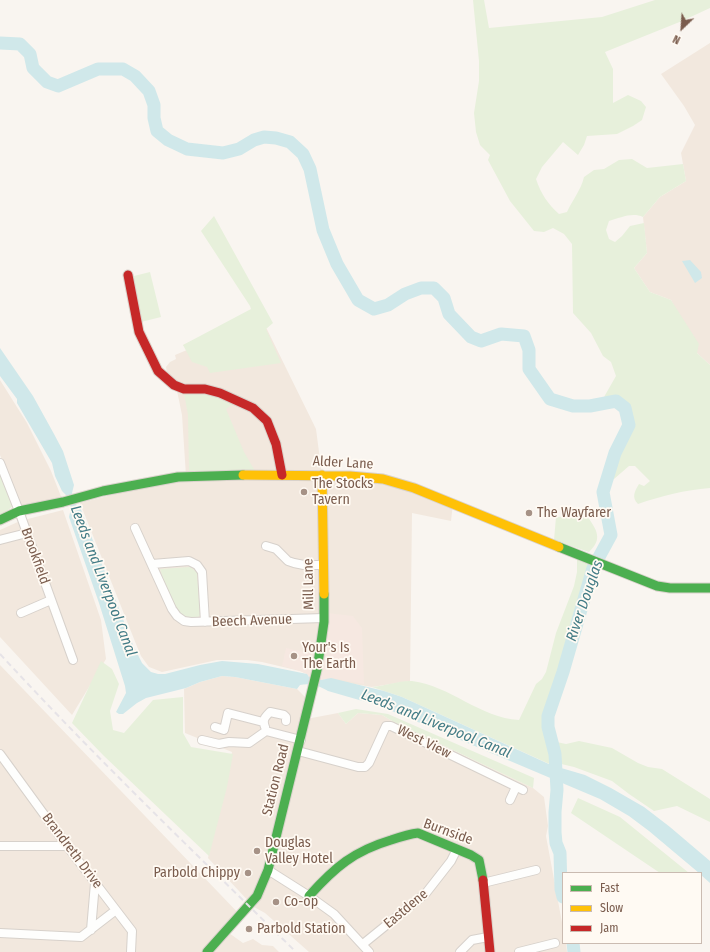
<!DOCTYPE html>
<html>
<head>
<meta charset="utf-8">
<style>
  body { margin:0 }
  #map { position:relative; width:710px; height:952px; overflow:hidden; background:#f9f5f0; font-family:"Fira Sans Condensed",sans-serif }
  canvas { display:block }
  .legend { position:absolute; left:562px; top:872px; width:140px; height:72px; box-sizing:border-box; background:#fffaf3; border:1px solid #cabbb1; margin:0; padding:5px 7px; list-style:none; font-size:12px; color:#7a5c4d }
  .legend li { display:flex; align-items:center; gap:8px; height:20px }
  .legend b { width:20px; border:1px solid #cabbb1 }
  .north { position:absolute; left:662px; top:8px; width:40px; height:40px; -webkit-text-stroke:3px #fffaf3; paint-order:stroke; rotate:205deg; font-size:11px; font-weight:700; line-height:16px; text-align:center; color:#7a5c4d }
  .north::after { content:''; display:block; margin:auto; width:14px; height:18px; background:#7a5c4d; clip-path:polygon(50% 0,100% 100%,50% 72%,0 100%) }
</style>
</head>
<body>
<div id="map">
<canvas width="710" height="952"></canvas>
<ul class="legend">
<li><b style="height:5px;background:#4caf50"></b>Fast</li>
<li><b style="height:5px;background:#ffc107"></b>Slow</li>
<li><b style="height:5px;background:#c62828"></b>Jam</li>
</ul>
<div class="north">N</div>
</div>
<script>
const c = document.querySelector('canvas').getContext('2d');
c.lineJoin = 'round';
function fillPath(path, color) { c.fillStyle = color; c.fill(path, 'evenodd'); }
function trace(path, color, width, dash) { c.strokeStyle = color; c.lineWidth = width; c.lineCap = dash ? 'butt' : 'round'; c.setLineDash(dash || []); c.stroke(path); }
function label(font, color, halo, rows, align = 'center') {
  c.font = font + ' "Fira Sans Condensed",sans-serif'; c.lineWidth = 3.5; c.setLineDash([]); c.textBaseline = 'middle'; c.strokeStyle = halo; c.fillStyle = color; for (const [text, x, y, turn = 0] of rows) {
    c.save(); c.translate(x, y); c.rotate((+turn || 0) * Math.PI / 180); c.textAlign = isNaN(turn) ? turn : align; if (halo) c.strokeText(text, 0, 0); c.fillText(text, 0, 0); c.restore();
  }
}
const residential = new Path2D(`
  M 710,43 L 710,365 L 697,353 L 671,300 L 650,292 L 634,268 L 647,253 L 643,217 L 660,197 L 686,181 L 681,153 L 695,125 L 684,106 L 661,74 Z
  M 258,311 L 316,429 L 322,475 L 350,476 L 453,503 L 451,521 L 412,513 L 410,681 L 372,687 L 323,679 L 307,674 L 300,671 L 262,662 L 247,660 L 217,660 L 162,672 L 149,667 L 141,656 L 136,644 L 80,503 L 186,476 L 182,415 L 175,381 L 167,373 L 166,367 L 170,362 L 176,359 L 175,355 L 187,350 L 183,345 Z
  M 0,380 L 27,423 L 51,471 L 62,499 L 21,505 L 0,455 Z
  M 63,510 L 101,620 L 106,659 L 72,715 L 0,637 L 0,530 L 20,521 Z
  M 0,665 L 243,918 L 229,933 L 243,943 L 253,939 L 262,945 L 273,946 L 279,952 L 0,952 Z
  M 222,676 L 235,677 L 297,689 L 305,697 L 301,720 L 338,713 L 346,724 L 358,713 L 382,715 L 394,722 L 533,788 L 544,797 L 548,826 L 546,836 L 563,928 L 563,943 L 566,943 L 567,952 L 309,952 L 265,913 L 254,907 L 208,858 L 232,752 L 185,733 L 184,689 L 200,682 Z`);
const commercial = new Path2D(`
  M 327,613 L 353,616 L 362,628 L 364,684 L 331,678 L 321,680 L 309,677 L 307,674 L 300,671 L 282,666 L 286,648 L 322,656 Z`);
const green = new Path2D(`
  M 473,0 L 484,0 L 489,28 L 602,17 L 655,0 L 710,0 L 710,8 L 682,21 L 605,52 L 613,69 L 613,103 L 628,95 L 641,101 L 646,107 L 642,120 L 633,126 L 617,134 L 587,136 L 584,145 L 578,155 L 563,142 L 542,167 L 536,179 C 541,194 548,204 559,214 L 567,212 C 573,199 581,190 584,177 L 594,170 L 604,169 L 619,160 L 632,159 L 647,168 L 683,164 L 686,181 L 660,197 L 643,217 C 632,212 620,218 609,221 L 606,230 L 609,239 L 615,242 L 622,236 L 630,226 L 644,223 L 647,253 L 634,268 L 650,292 L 671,300 L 699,344 L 697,353 L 710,365 L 710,488 C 685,490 661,496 638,504 C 631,497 635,491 639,484 L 644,486 L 650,481 L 635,466 L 629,466 L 614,479 C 609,460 629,446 632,428 C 633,424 631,419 630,416 C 629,411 627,406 622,403 C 616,400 610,399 604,397 L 616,376 L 611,362 L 603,356 L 591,333 L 573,313 L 572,244 L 564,234 L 553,228 L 544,232 L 534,231 L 510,201 L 488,160 L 490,155 L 480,145 L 476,132 L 474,113 L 479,81 L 479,61 Z
  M 214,216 L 273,323 L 266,329 L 281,363 L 210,373 L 207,367 L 192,362 L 183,345 L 251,309 L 250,306 L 201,231 Z
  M 150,272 L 161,317 L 141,322 L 130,277 Z
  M 198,390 L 236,402 L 226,409 L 244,452 L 255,471 L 189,471 L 188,415 L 184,393 Z
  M 0,473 L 12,502 L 12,507 L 0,516 Z
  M 587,516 C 597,530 603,539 589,552 L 554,540 L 556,517 Z
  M 577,554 L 593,568 L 563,672 L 548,716 L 548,727 L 554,750 L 552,741 L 566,744 L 579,741 L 612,748 L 638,763 L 648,767 L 662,769 L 710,799 L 710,822 L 677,806 L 654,811 L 629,794 L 612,781 L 574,767 L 557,763 L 556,756 L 556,767 L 402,697 L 372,687 C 384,686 401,680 412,681 C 451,686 480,718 519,720 L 536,684 L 542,679 L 546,672 L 556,633 L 574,586 L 577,572 Z
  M 190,567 L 197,572 L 200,616 C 193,619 185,618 179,613 C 172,607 163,578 160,569 Z
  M 101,661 L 112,669 L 119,684 L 110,711 L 113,730 L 124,733 L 153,700 L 183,697 L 183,733 L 191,747 L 233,754 L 227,787 L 209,856 L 104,756 L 72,723 Z
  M 356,709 L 388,714 L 534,778 L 533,788 L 394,722 L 382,715 L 358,713 L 346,724 L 338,713 Z
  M 578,798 L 620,817 L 689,873 L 660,873 L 571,813 Z`);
const water = new Path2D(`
  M 690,260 L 701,272 L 702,278 L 695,283 L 682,261 Z
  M 0,348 L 33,396 L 54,434 L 63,451 L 74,485 L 72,493 L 77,506 L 80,507 L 133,645 L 142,663 L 151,672 L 158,674 L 165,674 L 200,665 L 222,661 L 258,664 L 307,674 L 309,677 L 321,680 L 331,678 L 384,691 L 402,697 L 551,765 L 585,775 L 611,788 L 644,807 L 670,827 L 710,861 L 710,883 L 701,875 L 701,873 L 699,873 L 649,831 L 629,816 L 600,799 L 380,706 L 328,691 C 319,686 311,683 300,685 L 297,689 L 235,677 L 222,676 L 200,682 L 186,688 L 146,698 L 137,703 L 123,714 L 119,714 L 116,712 L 126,693 L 125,686 L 99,603 L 69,517 L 71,508 L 67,496 L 62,491 L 55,476 L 52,463 L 17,403 L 17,399 L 0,376 Z`);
const river = new Path2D(`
  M 0,43 L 20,44 L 30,54 L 33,68 L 47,82 L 58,86 L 98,69 L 123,69 L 135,76 L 149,91 L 154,105 L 154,118 L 157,131 L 168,140 L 187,149 L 223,153 L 239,149 L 254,140 L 264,137 L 276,138 L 290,142 L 303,154 L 310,169 L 323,230 L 337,264 L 358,300 L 374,309 L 388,305 L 405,294 L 421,288 L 434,288 L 444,298 L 449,314 L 471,337 L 481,341 L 501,334 L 524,336 L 529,350 L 529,369 L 550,399 L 573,406 L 590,406 L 616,401 L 625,408 L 629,425 L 615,453 L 603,492 L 611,535 L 593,568 L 563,672 L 548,716 L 548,727 L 555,754 L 557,790 L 555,812 L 555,832 L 556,843 L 560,853 L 561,889 L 563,897
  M 573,943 L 574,952`);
const street = new Path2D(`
  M 0,463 L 19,511 L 73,660
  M 135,528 L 172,609 L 177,616 L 184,621 L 191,622 L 324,618
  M 0,540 L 27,533
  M 266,546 L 276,549 L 288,561 L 294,563 L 304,565 L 323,565
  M 152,564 L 189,561 L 197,565 L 202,572 L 205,622
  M 21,613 L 51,600
  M 215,727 L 224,730 L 228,713 L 263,722
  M 265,727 C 262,720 265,717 270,712 L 284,715 L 286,717 L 286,721
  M 202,740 L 219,744 L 229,742 L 249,743 L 266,731 L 301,740
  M 298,751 L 358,767 L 365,767 L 369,763 L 386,726 L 391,726 L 523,790
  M 0,754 L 67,846 L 132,931 L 131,952
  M 510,800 L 516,787
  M 0,846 L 67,846
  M 268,870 L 309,896 L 334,914 L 369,952
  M 483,883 L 536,870
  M 91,930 L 95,883
  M 0,933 L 81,937 L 116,910
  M 363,944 L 426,893 L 451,861 L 457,849
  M 460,952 L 472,940 L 488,937
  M 519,952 L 555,943`);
const fast = new Path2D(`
  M 0,520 L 19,511 L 63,502 L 103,491 L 178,477 L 243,475
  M 559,547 L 657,586 L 670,588 L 710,588
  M 309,896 C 335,867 354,851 391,840 C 400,837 409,834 418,833 L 471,855 L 479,860 L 483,880
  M 207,952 L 257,896 L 268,870 L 317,670 L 324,622 L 324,594`);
const slow = new Path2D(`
  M 243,475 L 350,476 L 383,479 L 414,488 L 559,547
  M 322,475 L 324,594`);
const jam = new Path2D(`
  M 128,275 L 139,332 L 158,371 L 174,385 L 184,389 L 205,389 L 220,393 L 253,408 L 267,421 L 276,444 L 282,475
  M 483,880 L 490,952`);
const rail = new Path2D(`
  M 0,654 C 95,757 196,854 296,952`);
const markers = [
  [304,492,4,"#a69286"],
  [529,513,4,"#a69286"],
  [294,656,4,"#a69286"],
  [257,851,4,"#a69286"],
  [248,873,4,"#a69286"],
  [276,902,4,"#a69286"],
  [249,929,4,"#a69286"]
];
const streetNames = [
  ["Alder Lane",343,463,3],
  ["Brookfield",35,556,70],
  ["Mill Lane",309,584,-91],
  ["Beech Avenue",252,621,-2],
  ["West View",424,742,26],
  ["Station Road",276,780,-76],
  ["Burnside",448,832,20],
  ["Brandreth Drive",72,851,53],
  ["Eastdene",406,909,-40]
];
const poiNames = [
  ["The Stocks",312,484],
  ["Tavern",312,500],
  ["The Wayfarer",537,513],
  ["Your's Is",302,648],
  ["The Earth",302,664],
  ["Douglas",265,843],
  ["Valley Hotel",265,859],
  ["Parbold Chippy",240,873,"right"],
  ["Co-op",284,902],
  ["Parbold Station",257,929]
];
const waterNames = [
  ["Leeds and Liverpool Canal",103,581,69],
  ["River Douglas",585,601,-71],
  ["Leeds and Liverpool Canal",436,724,22]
];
fillPath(residential, '#f2e8de');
fillPath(commercial, '#f6e8e1');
fillPath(green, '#e7f0db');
fillPath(water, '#d0e8ea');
trace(river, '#d0e8ea', 13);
trace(street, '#d7d1cb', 10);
trace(fast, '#d9d2cb', 11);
trace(slow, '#d9d2cb', 11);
trace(jam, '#d9d2cb', 11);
trace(street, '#fefefd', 8);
trace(fast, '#4caf50', 9);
trace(slow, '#ffc107', 9);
trace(jam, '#c62828', 9);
trace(rail, '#e6e3e7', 2, [6, 4]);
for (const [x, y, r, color] of markers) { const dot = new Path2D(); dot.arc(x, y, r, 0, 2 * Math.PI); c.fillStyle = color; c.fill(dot); trace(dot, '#fffaf3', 1.5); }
label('14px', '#7a5c4d', '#fffaf3', streetNames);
label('14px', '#7a5c4d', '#fffaf3', poiNames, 'left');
label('italic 15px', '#437c86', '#fffaf3', waterNames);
</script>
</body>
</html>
